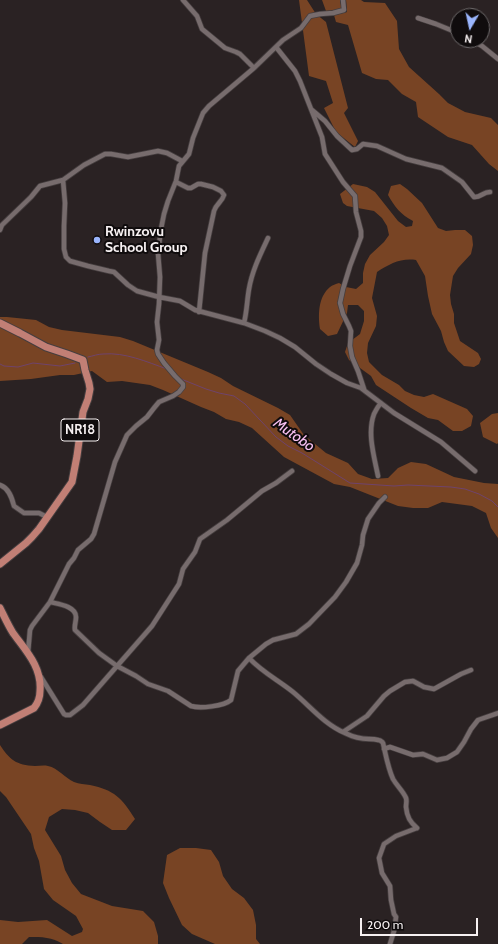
<!DOCTYPE html>
<html>
<head>
<meta charset="utf-8">
<style>
  body { margin:0 }
  #map { position:relative; width:498px; height:944px; overflow:hidden; background:#2a2223; font-family:Cabin,sans-serif }
  canvas { display:block }
  .north { position:absolute; left:450px; top:8px; width:40px; height:40px; box-sizing:border-box; background:#100c0d; border:1px solid #6c6869; border-radius:50%; rotate:189deg; font-size:11px; font-weight:700; line-height:16px; text-align:center; color:#f7f1f2 }
  .north::after { content:''; display:block; margin:auto; width:14px; height:18px; background:#9ab5fd; clip-path:polygon(50% 0,100% 100%,50% 72%,0 100%) }
  .scale { position:absolute; left:360px; top:918px; width:118px; height:18px; box-sizing:border-box; border:2px solid #f7f1f2; border-top:0; padding-left:5px; font-size:12px; line-height:14px; white-space:nowrap; color:#f7f1f2; -webkit-text-stroke:3px #100c0d; paint-order:stroke }
</style>
</head>
<body>
<div id="map">
<canvas width="498" height="944"></canvas>
<div class="north">N</div>
<div class="scale">200 m</div>
</div>
<script>
const c = document.querySelector('canvas').getContext('2d');
c.lineJoin = 'round';
function fillPath(path, color) { c.fillStyle = color; c.fill(path, 'evenodd'); }
function trace(path, color, width, dash) { c.strokeStyle = color; c.lineWidth = width; c.lineCap = dash ? 'butt' : 'round'; c.setLineDash(dash || []); c.stroke(path); }
function label(font, color, halo, rows, align = 'center') {
  c.font = font + ' Cabin,sans-serif'; c.lineWidth = 4; c.setLineDash([]); c.textBaseline = 'middle'; c.strokeStyle = halo; c.fillStyle = color; for (const [text, x, y, turn = 0] of rows) {
    c.save(); c.translate(x, y); c.rotate((+turn || 0) * Math.PI / 180); c.textAlign = isNaN(turn) ? turn : align; if (halo) c.strokeText(text, 0, 0); c.fillText(text, 0, 0); c.restore();
  }
}
const forest = new Path2D(`
  M 299,0 L 307,0 L 316,14 L 326,22 L 348,108 L 344,113 L 358,141 L 355,147 L 336,132 L 324,108 L 333,103 L 326,81 L 309,76 Z
  M 322,0 L 340,0 L 342,10 L 326,11 Z
  M 346,0 L 361,0 L 364,2 L 385,3 L 397,21 L 399,49 L 409,67 L 439,94 L 448,103 L 465,112 L 491,118 L 498,125 L 498,171 L 489,164 L 472,145 L 448,137 L 418,117 L 416,102 L 402,94 L 388,80 L 376,79 L 362,73 L 348,25 L 336,22 L 334,15 L 347,12 Z
  M 353,184 L 367,187 L 375,192 L 398,221 L 406,227 L 412,226 L 413,221 C 401,215 394,206 388,195 L 391,186 L 400,184 L 407,189 L 422,203 L 438,228 L 446,231 L 455,230 L 465,230 L 472,236 L 473,245 L 471,254 L 458,268 L 453,276 L 450,295 L 451,304 L 454,314 L 454,323 L 460,341 L 478,353 L 481,359 L 479,364 L 474,367 L 464,366 L 448,351 L 444,342 L 441,331 L 432,314 L 428,296 L 425,276 L 416,260 C 400,258 390,264 377,272 L 372,298 L 377,316 L 376,326 L 368,343 L 367,353 L 369,362 L 382,375 L 399,385 L 405,391 L 414,395 L 424,397 L 433,394 L 467,409 L 473,416 L 471,426 L 462,431 L 453,431 L 438,420 L 428,418 L 411,408 L 376,385 L 371,376 L 349,360 L 345,352 L 348,343 L 360,334 L 364,321 L 364,311 L 358,305 L 348,305 L 347,313 L 337,334 L 328,336 L 320,329 C 318,315 318,297 330,287 C 332,285 336,284 339,283 L 346,287 L 356,289 L 363,283 L 363,273 L 365,264 L 370,255 L 384,242 L 389,235 L 387,226 L 382,218 L 374,211 L 347,206 L 343,203 L 340,194 Z
  M 0,317 L 7,317 L 36,320 L 49,327 L 62,330 L 120,337 L 133,341 L 208,372 L 221,378 L 233,386 L 278,408 L 290,415 L 304,435 L 326,453 L 348,463 L 358,474 L 372,479 L 388,478 L 398,468 L 411,462 L 426,464 L 454,477 L 484,483 L 498,484 L 498,538 L 491,528 L 486,513 L 472,506 L 442,502 L 428,508 L 413,508 L 398,506 L 350,487 L 334,484 L 284,457 L 252,428 L 239,422 L 226,419 L 214,412 L 201,407 L 163,390 L 150,385 L 122,381 L 107,382 L 92,371 L 74,375 L 60,375 L 31,379 L 0,381 Z
  M 498,413 L 498,443 L 497,444 L 483,437 L 480,423 L 492,414 Z
  M 0,745 C 10,760 16,765 35,766 C 39,766 44,765 48,766 C 58,768 65,778 74,782 C 79,784 85,784 90,785 C 114,790 122,798 135,819 L 126,830 L 112,830 L 100,822 L 88,813 L 75,810 L 62,809 L 49,817 L 45,830 L 61,856 L 65,870 L 72,883 L 81,894 L 112,906 L 143,911 L 154,922 L 158,936 L 158,944 L 63,944 C 52,937 42,937 29,937 L 22,944 L 0,944 L 0,920 L 18,922 L 47,920 L 72,936 L 82,932 L 83,929 L 76,916 L 53,900 L 44,889 L 39,861 L 34,848 L 31,834 L 6,797 L 0,791 Z
  M 180,848 L 196,848 L 211,850 L 219,862 L 223,876 L 232,889 L 244,898 L 253,910 L 256,925 L 256,939 L 260,944 L 215,944 L 192,934 L 182,925 L 169,898 L 163,883 L 167,855 Z`);
const stream = new Path2D(`
  M 88,357 C 93,356 98,354 103,354 C 125,352 147,362 167,369
  M 0,364 L 4,366 L 18,367 L 33,363 L 60,366 L 75,363
  M 181,379 L 206,389 L 219,393 L 234,396 L 245,404 L 276,437 L 288,446 L 302,453 L 350,483 L 394,486 L 408,485 L 451,487 L 465,489 L 479,494 L 492,501 L 498,507`);
const street = new Path2D(`
  M 183,0 L 197,16 L 202,29 L 225,48 L 236,52 L 240,54 L 254,68
  M 418,18 L 436,24 L 458,33
  M 472,40 L 482,46 L 498,59
  M 276,47 L 295,71 L 300,81 L 322,137 L 325,154 L 343,182 L 355,196 L 356,212 L 361,231 L 361,237 L 350,266 L 343,289 L 340,303 L 343,314 L 349,326 L 351,331 L 350,346 L 352,357 L 358,371 L 364,389
  M 312,110 L 325,121 L 337,136 L 352,150 L 357,149 L 363,144 L 377,146 L 406,159 L 442,168 L 462,182 L 474,197 C 480,198 483,192 490,192
  M 63,180 L 65,203 L 64,226 L 64,249 L 66,257 L 70,261 L 88,266 L 109,271 L 114,272 L 128,285 L 137,291 L 159,297 L 180,301 L 195,310 L 244,323 L 265,331 L 280,338 L 295,347 L 316,364 L 331,374 L 347,383 L 361,388 L 394,413 L 441,442 L 475,471
  M 176,182 L 188,188 L 191,188 L 198,184 L 201,184 L 213,187 L 221,191 L 224,195 C 222,202 216,204 214,211 L 205,253 L 199,312
  M 0,230 L 2,225 L 31,197 L 40,186 L 63,180 L 84,165 L 105,154 L 111,154 L 128,157 L 158,151 L 167,153 L 182,161
  M 244,323 C 247,311 247,300 249,289 C 252,271 260,255 268,238
  M 378,476 C 374,456 367,433 374,414 C 376,410 378,406 381,403
  M 0,485 C 9,488 12,498 14,506 L 24,513 L 39,513 L 47,517
  M 50,602 C 58,604 76,606 76,617 C 76,622 74,626 75,630 L 99,653 L 117,666 L 136,676 L 148,684 L 168,691 L 191,706 C 200,709 224,706 231,700 L 238,671 L 249,658 L 266,644 L 273,640 L 296,634 L 309,624 L 335,597 L 346,582 L 357,563 L 362,545 L 363,535 L 368,519 L 379,503 L 385,497
  M 28,653 L 30,630 L 32,626 L 50,602 L 69,564 L 74,558 L 78,550 L 91,539 L 94,534 L 115,462 L 127,435 L 136,426 L 147,417 L 154,408 L 159,402 L 173,396 L 179,392 L 183,387 L 183,384 L 175,376 L 164,363 L 158,354 L 157,350 L 159,340 L 157,322 L 159,304 L 160,277 L 158,253 L 161,229 L 164,214 L 168,201 L 176,181 L 179,166 L 189,154 L 193,138 L 203,113 L 209,106 L 254,68 L 283,40 L 301,28 L 310,16 L 320,14 L 333,13 L 344,10 L 343,0
  M 249,658 C 262,672 278,680 293,692 C 310,706 324,724 345,733 C 353,737 361,739 369,739 C 372,739 375,739 378,740 C 381,740 381,741 383,743 C 386,756 388,768 393,779 C 397,786 403,791 406,798 C 407,801 406,803 406,807 C 407,817 410,822 417,828
  M 41,677 L 64,714 L 66,715 L 70,715 L 83,705 L 152,626 L 179,584 L 183,569 L 195,552 L 200,539 L 227,520 L 262,491 L 276,483 L 292,471
  M 343,732 L 367,716 L 384,696 L 390,691 L 405,682 L 413,681 L 424,687 L 434,689 L 461,674 L 471,670
  M 384,749 L 390,747 L 413,755 L 423,754 L 437,760 L 447,758 L 457,752 L 464,742 L 471,729 L 478,720 L 498,713
  M 390,944 L 394,931 L 396,917 L 394,914 L 391,900 L 390,886 L 382,873 L 379,858 L 384,844 L 396,836 L 417,828`);
const primary = new Path2D(`
  M 0,323 L 20,333 L 46,347 L 67,354 L 83,360 L 85,370 L 89,383 L 90,389 L 88,399 L 83,412 L 77,456 L 72,482 L 39,529 L 32,537 L 26,543 L 0,564
  M 0,608 C 4,616 8,625 13,633 C 26,651 42,667 40,691 C 40,698 38,703 34,708 L 0,725`);
const markers = [
  [97,240,4,"#9ab5fd"]
];
const shields = [
  [80,430,38]
];
const shieldNames = [
  ["NR18",80,430]
];
const poiNames = [
  ["Rwinzovu",105,232],
  ["School Group",105,248]
];
const waterNames = [
  ["Mutobo",294,435,35]
];
fillPath(forest, '#784424');
trace(stream, '#6f436c', 1);
trace(street, '#453e3f', 6);
trace(primary, '#453e3f', 9);
trace(street, '#776c6d', 4.5);
trace(primary, '#c17f75', 7);
for (const [x, y, r, color] of markers) { const dot = new Path2D(); dot.arc(x, y, r, 0, 2 * Math.PI); c.fillStyle = color; c.fill(dot); trace(dot, '#100c0d', 1.5); }
for (const [x, y, w] of shields) { const box = new Path2D(); box.roundRect(x - w / 2, y - 11, w, 22, 3); c.fillStyle = '#100c0d'; c.fill(box); trace(box, '#f7f1f2', 1); }
label('bold 13px', '#f7f1f2', null, shieldNames);
label('bold 14px', '#f7f1f2', '#100c0d', poiNames, 'left');
label('italic 15px', '#f9c1f3', '#100c0d', waterNames);
</script>
</body>
</html>
